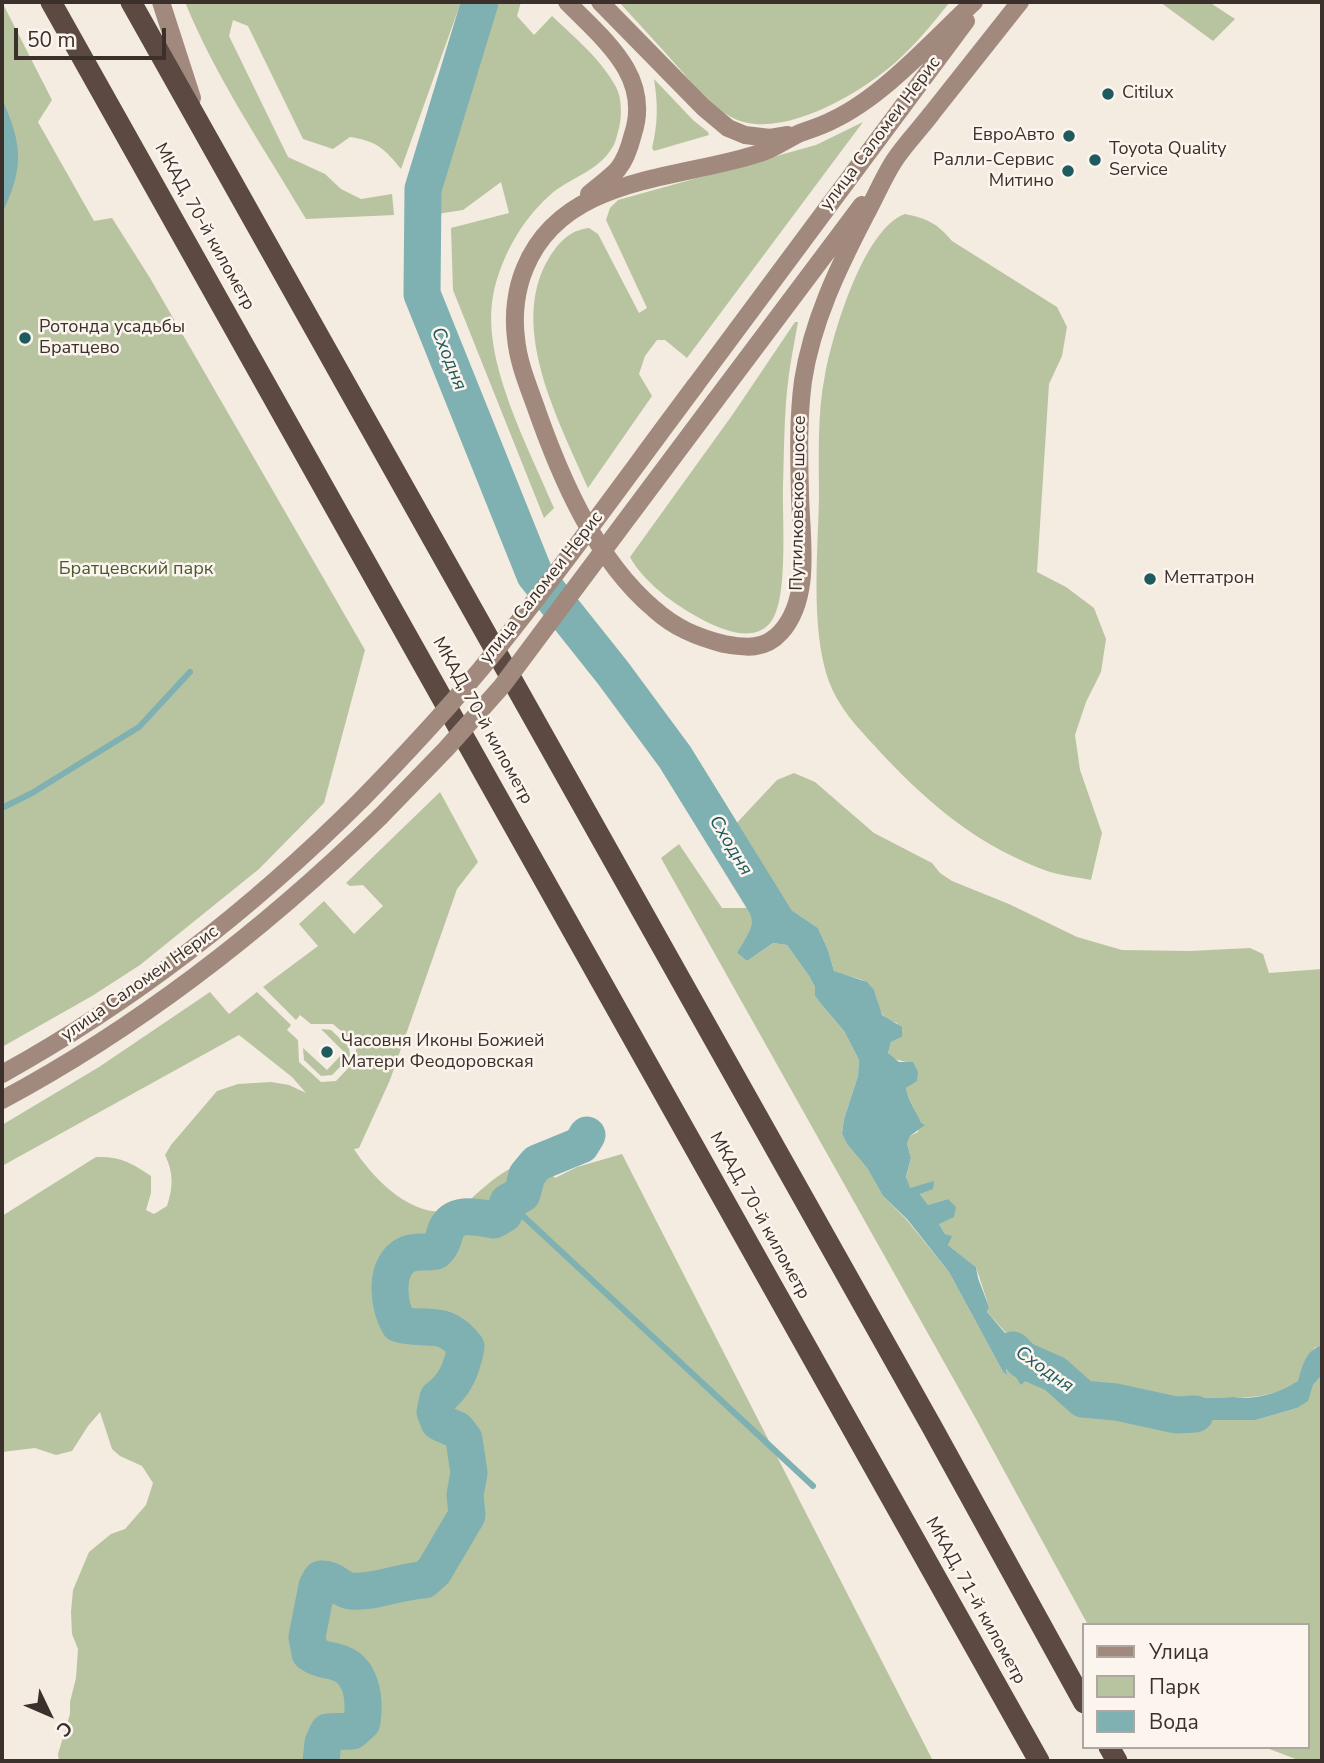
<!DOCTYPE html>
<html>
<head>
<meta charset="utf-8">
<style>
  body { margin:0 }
  #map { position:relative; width:1324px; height:1763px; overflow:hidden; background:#f4ebe1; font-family:"Nunito Sans",sans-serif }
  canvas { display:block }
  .frame { position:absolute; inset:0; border:4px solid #3b302b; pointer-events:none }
  .legend { position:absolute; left:1082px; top:1623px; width:228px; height:126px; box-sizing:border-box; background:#fbf5ee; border:2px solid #aea6a0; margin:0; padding:9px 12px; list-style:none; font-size:21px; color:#3b302b }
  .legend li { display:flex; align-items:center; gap:14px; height:35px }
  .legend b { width:35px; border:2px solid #aea6a0 }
  .north { position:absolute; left:14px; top:1679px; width:70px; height:70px; -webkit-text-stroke:5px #fbf5ee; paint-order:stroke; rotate:134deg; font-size:19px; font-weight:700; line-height:28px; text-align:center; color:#3b302b }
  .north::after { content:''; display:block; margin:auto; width:24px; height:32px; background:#3b302b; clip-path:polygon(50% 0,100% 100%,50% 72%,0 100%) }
  .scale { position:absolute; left:14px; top:28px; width:152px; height:32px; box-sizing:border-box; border:4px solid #3b302b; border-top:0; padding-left:9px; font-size:21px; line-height:24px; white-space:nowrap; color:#3b302b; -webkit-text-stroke:5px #fbf5ee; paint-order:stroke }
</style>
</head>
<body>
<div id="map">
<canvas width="1324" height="1763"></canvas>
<div class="frame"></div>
<ul class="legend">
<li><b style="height:9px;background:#a18a7d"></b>Улица</li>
<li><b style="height:19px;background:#b8c4a0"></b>Парк</li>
<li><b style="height:19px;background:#7fb0b2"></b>Вода</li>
</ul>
<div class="north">С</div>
<div class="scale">50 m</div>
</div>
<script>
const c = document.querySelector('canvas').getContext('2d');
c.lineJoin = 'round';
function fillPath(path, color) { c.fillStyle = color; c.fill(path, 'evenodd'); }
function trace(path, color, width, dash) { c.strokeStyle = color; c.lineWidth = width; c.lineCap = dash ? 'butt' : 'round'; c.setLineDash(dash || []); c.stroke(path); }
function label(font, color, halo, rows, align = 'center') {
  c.font = font + ' "Nunito Sans",sans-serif'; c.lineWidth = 5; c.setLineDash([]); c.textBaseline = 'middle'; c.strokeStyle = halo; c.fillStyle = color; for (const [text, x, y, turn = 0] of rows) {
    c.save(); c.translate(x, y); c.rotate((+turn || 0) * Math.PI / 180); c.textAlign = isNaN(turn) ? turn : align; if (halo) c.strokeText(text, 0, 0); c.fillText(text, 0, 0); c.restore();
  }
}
const green = new Path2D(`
  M 2,2 L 52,100 L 38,122 L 94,221 L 112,218 L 150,278 L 365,650 L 324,803 L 259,869 L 140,965 L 92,996 L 2,1047 Z
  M 185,2 L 461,2 L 401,169 C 385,149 377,141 350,137 L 333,149 L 303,139 L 248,26 L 233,20 L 229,36 L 288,157 L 325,174 L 341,189 L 361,199 L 392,194 L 394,215 L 306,219 C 264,148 216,78 185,2 Z
  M 499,2 L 521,2 L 517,16 L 534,35 L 552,16 C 575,38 601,59 616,87 C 622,98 622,116 619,128 C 617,134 616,143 612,148 C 598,172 568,178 549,196 C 521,221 500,259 493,296 C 481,361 529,448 554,508 L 544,518 L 453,290 L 451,228 L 509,213 L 501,182 L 463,210 L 437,214 L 441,183 Z
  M 619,2 L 950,2 C 933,23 916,44 896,62 C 861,93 778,143 731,117 C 709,105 693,84 677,66 C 658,44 638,23 619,2 Z
  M 1160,2 L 1209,2 L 1235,19 L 1213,41 Z
  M 654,79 L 693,120 L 708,132 L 709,135 L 654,151 L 652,148 C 658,124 658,104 654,79 Z
  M 863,122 L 687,358 L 665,340 L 657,340 L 645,356 L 639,374 L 652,396 L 588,488 C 560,423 507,327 549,258 C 559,242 570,230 589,228 L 598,234 L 639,313 L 647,308 L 606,220 L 610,208 L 618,200 L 816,145 Z
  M 905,214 C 928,219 937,223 952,241 L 1057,307 L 1067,327 L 1062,356 L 1049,384 L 1037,572 L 1066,587 L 1094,608 L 1106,639 L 1101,672 L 1086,702 L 1075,735 L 1080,770 L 1102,833 L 1091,880 C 1078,877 1063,876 1050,872 C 980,847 932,807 882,754 C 864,734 845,716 833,691 C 809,641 818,553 819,497 C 819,457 817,414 825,375 C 833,333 864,228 905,214 Z
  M 795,322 L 798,322 C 794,345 789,368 787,391 C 784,422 784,455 783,487 C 782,516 789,602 770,623 C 754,641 730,632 711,624 C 682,610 646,586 630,557 L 733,414 Z
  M 794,773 L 815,782 L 874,833 L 932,863 L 940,873 L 952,881 L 1009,904 L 1077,937 L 1122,950 L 1190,951 L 1250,948 L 1263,954 L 1269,973 L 1322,969 L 1322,1345 L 1314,1348 C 1309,1358 1306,1371 1299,1380 C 1289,1393 1250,1399 1234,1397 L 1156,1400 L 1144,1410 L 1147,1423 L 1185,1426 L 1211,1420 L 1256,1420 L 1297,1408 L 1313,1385 L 1322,1375 L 1322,1761 L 1301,1761 L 1264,1747 L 1308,1747 L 1308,1625 L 1088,1625 L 976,1419 L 661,858 L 679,844 L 722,908 L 750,908 C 756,928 747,936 737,953 L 747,961 L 773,943 L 787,945 L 809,976 L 815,987 L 815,996 L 821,1004 L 844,1031 L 859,1060 L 858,1076 L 844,1119 L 842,1134 L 847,1144 L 867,1168 L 883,1196 L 906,1219 L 949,1272 L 1003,1372 L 1006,1374 L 1008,1365 L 1016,1375 L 1033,1384 L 1054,1375 L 1041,1359 L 1019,1347 L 987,1312 L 989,1307 L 976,1267 L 948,1245 L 951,1236 L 945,1234 L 939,1224 L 948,1199 L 928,1205 L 920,1194 L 934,1182 L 910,1189 L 906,1178 L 911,1158 L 907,1144 L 910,1136 L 918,1132 C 923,1115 908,1104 906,1088 L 910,1085 L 906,1062 L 894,1059 L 888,1053 L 891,1042 L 902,1037 L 897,1023 C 869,1014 885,998 867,983 C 860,977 844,976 834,971 L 828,950 L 818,928 L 781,903 L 765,879 L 760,875 L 758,865 L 733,827 L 777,780 Z
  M 440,792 L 478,862 L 457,889 L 390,1080 L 359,1148 L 354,1149 C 374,1180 416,1223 457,1209 C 463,1207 469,1201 474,1196 C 491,1182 519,1153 543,1168 C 548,1170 552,1175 555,1178 L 577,1167 L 622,1154 L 933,1761 L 59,1761 L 58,1754 L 70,1714 L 70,1702 L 76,1678 L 78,1649 L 72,1634 L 71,1612 L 73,1590 L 89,1552 L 111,1534 L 125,1529 L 146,1505 L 153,1483 L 142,1466 L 120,1456 L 112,1449 L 100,1412 L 88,1426 L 72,1451 L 56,1455 L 35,1448 L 2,1452 L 2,1216 L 96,1157 C 120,1156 132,1163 151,1176 L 151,1193 L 146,1210 L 154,1214 L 167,1206 C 173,1187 174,1174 165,1155 L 171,1145 L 217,1091 L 238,1084 L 271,1082 L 289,1085 L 306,1093 L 292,1077 L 239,1035 L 2,1166 L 2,1125 L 99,1067 L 210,992 L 229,1014 L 257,992 L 291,1025 L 287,1030 L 298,1040 L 299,1062 L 321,1082 L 336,1081 L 356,1060 L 356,1044 L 333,1024 L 311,1024 L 300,1015 L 296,1020 L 263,987 L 318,946 L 299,924 L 324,901 L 354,934 L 383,906 L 363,885 L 350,886 L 346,883 Z
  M 321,1029 L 331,1030 L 349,1047 L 350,1057 L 332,1075 L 321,1076 L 304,1060 L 303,1048 L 327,1070 L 344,1052 Z`);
const water = new Path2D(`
  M 2,99 C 23,146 24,167 2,214 Z
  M 760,875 L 765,878 L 781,903 L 818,928 L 828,950 L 834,971 L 867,982 L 874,990 L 882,1015 L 902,1027 L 902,1037 L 891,1042 L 888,1053 L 899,1062 L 913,1062 L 918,1072 L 917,1081 L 906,1088 C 908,1101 916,1110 921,1123 L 925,1125 L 910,1136 L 907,1144 L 911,1158 L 906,1177 L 910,1188 L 934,1181 L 933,1189 L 920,1194 L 928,1205 L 948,1199 L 956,1207 L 954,1217 L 939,1224 L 945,1234 L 952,1236 L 948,1245 L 976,1267 L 978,1278 L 989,1307 L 987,1312 C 997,1323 1007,1337 1019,1346 C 1032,1358 1044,1357 1055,1374 L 1045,1377 L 1046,1381 L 1042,1387 L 1026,1380 L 1021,1385 L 1008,1365 L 1006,1369 L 1007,1375 L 1003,1372 L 949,1272 L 907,1219 L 883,1196 L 867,1168 L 847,1144 L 842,1134 L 844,1119 L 858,1076 L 859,1060 L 844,1031 L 821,1004 L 815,996 L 815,987 L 809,976 L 787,945 L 773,943 L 747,961 L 737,953 C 761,915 750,926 744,888 Z
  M 1322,1345 L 1322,1375 L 1313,1385 L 1308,1401 L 1297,1408 L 1256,1420 L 1211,1420 L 1185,1426 L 1147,1423 L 1144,1410 L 1155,1400 L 1234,1397 C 1256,1400 1280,1393 1298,1381 C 1303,1365 1305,1351 1322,1345 Z`);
const stream = new Path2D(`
  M 2,808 L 32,793 L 139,727 L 190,672
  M 508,1202 L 813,1486`);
const river = new Path2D(`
  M 480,2 L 423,189 L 422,294 L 535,575 L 613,673 L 675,757 L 777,922
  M 1013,1350 L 1023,1360 L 1055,1374 L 1083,1399 L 1116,1402 L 1176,1415 L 1195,1414
  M 321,1761 L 323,1743 L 328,1732 L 352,1731 L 362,1722 C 365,1700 363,1669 336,1662 C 325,1659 320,1660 310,1653 L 307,1637 L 317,1586 L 321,1579 C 333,1578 340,1590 351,1591 C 376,1593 399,1581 424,1580 L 434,1571 L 467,1515 L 465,1495 L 469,1473 L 464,1439 L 457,1430 L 439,1422 L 435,1412 L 438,1398 C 455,1386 462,1368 466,1347 C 444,1318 428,1332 399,1324 C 388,1305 383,1265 408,1254 C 415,1251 428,1253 436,1251 C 442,1245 443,1239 446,1230 C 454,1211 477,1217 494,1220 L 504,1214 L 508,1202 L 522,1194 L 527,1175 L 537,1163 L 581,1145 L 587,1135`);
const secondary = new Path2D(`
  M 161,2 L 192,98
  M 567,2 C 603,39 652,76 633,134 C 630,146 626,159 618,169 C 610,178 598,186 589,194
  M 600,2 L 703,107 L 728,128 L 745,135 L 770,138 L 788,135
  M 974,2 C 933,40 884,96 833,120 C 822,126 811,129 800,133 C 787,139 774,149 760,153 C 679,180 563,175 525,268 C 516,289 513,315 516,338 C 518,361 527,383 535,405 C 560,477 595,559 654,609 C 675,628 697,637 724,644 C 746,648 765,650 781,632 C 812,597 801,539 800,495 C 799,458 798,418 803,381 C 812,322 838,268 865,216 C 875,198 883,178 894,161 C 905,144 920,129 932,113 C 961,76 991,39 1020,2
  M 695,386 L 966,21
  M 715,401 L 862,205
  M 2,1074 C 136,1000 254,907 362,799
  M 2,1100 C 142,1025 266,928 380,817`);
const highway = new Path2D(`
  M 51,2 L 1039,1761
  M 131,2 L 932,1427 L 1084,1703
  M 1109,1747 L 1117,1761`);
const secondaryBridge = new Path2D(`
  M 362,799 C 403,757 442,715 480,670 C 555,578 624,481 695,386
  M 380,817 L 446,749 L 502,686 L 715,401`);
const markers = [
  [1108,94,7,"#1f5a5e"],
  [1069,136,7,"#1f5a5e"],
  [1095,160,7,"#1f5a5e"],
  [1068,171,7,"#1f5a5e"],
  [25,338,7,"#1f5a5e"],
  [1150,579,7,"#1f5a5e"],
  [327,1052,7,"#1f5a5e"]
];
const poiNames = [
  ["Citilux",1122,94],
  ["ЕвроАвто",1055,136,"right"],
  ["Toyota Quality",1109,150],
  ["Service",1109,171],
  ["Ралли-Сервис",1054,161,"right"],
  ["Митино",1054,182,"right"],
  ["Ротонда усадьбы",39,328],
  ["Братцево",39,349],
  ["Меттатрон",1164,579],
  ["Часовня Иконы Божией",341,1042],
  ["Матери Феодоровская",341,1063]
];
const streetNames = [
  ["улица Саломеи Нерис",881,134,-53],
  ["МКАД, 70-й километр",204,227,61],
  ["Путилковское шоссе",799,503,-89],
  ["улица Саломеи Нерис",542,588,-52],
  ["МКАД, 70-й километр",482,721,61],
  ["улица Саломеи Нерис",140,984,-35],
  ["МКАД, 70-й километр",759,1216,61],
  ["МКАД, 71-й километр",975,1601,61]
];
const parkNames = [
  ["Братцевский парк",136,570]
];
const waterNames = [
  ["Сходня",448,359,68],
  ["Сходня",730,846,59],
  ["Сходня",1044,1370,35]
];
fillPath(green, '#b8c4a0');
fillPath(water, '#7fb0b2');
trace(stream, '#7fb0b2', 6);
trace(river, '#7fb0b2', 37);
trace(secondary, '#a18a7d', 18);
trace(highway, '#5c4a42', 21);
trace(secondaryBridge, '#a18a7d', 18);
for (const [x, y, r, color] of markers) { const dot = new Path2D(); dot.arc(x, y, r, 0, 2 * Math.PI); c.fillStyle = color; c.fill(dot); trace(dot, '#fbf5ee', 2.5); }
label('18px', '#3b302b', '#fbf5ee', poiNames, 'left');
label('18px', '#3b302b', '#fbf5ee', streetNames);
label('18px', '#4a5a2e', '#fbf5ee', parkNames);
label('italic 19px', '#1f5a5e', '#fbf5ee', waterNames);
</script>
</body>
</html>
